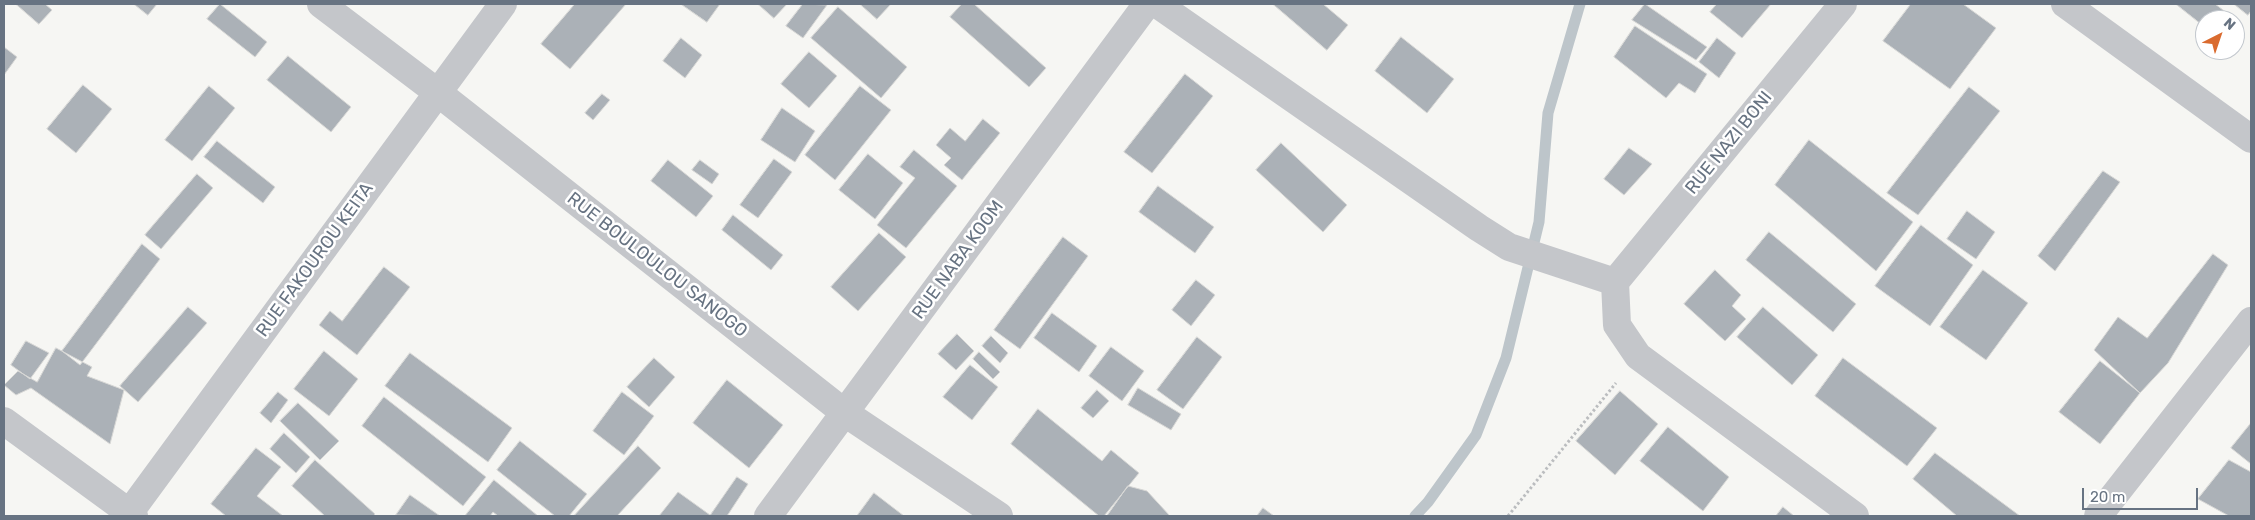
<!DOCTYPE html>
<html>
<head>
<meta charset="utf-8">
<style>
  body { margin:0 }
  #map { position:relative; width:2255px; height:520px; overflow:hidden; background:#f6f6f3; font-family:Rubik,sans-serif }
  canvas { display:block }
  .frame { position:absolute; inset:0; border:5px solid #677382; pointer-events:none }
  .north { position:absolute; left:2195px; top:10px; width:50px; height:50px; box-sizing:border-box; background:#fff; border:1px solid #c2c7cd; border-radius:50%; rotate:41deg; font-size:14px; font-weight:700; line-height:20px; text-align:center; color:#677382 }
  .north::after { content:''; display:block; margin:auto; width:18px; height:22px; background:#da6b2f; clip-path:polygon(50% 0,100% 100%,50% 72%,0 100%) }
  .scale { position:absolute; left:2082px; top:488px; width:116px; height:22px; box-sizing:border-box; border:2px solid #677382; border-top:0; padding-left:6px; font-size:15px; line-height:18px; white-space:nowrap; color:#677382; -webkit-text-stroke:4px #fff; paint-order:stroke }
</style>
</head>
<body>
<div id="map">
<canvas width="2255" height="520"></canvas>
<div class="frame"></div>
<div class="north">N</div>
<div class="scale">20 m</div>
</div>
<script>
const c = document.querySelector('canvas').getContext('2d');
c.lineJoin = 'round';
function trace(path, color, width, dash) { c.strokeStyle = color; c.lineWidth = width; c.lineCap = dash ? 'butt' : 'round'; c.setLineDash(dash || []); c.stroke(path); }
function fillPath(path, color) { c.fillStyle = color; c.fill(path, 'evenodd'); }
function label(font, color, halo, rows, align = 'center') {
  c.font = font + ' Rubik,sans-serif'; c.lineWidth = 5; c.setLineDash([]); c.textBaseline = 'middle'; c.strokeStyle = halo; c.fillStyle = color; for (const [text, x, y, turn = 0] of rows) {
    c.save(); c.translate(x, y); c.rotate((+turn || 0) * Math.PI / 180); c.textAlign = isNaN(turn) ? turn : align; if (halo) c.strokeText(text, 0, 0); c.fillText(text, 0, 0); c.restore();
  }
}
const stream = new Path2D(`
  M 1415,516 L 1428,502 L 1476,435 L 1506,358 L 1539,222 L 1548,113 L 1580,4`);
const building = new Path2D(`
  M 16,4 L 45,4 L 52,10 L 39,24 Z
  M 134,4 L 157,4 L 148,15 Z
  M 220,4 L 267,42 L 255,57 L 207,19 Z
  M 575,4 L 626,4 L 570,69 L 541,44 Z
  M 681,4 L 720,4 L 707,22 Z
  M 758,4 L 787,4 L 774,18 Z
  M 803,4 L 827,5 L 803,38 L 786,26 Z
  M 860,4 L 891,4 L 877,19 Z
  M 962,4 L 974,4 L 1046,68 L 1029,87 L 950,17 Z
  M 1273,4 L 1323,4 L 1348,25 L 1327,50 Z
  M 1645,4 L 1707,47 L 1696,60 L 1632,20 Z
  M 1717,4 L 1771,4 L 1742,38 L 1710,12 Z
  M 1911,4 L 1963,4 L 1996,28 L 1950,89 L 1883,41 Z
  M 2176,4 L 2215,4 L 2231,16 L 2228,20 L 2205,20 L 2205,27 Z
  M 2234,4 L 2251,4 L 2251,11 L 2248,15 Z
  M 838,7 L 907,67 L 881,98 L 811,38 Z
  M 1635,26 L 1707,74 L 1695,93 L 1679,83 L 1666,98 L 1614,57 Z
  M 1401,37 L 1454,79 L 1427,113 L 1375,71 Z
  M 681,38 L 702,55 L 685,78 L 663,61 Z
  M 1717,38 L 1736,53 L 1719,78 L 1699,62 Z
  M 4,47 L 17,57 L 4,75 Z
  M 809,52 L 837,76 L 809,108 L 781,84 Z
  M 288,56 L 351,107 L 331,132 L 267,80 Z
  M 1185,74 L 1213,96 L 1152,173 L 1124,152 Z
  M 83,85 L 112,109 L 76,153 L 47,129 Z
  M 209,86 L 235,108 L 192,161 L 165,140 Z
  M 860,86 L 891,110 L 835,180 L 805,155 Z
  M 1969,87 L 2000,111 L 1918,215 L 1887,193 Z
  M 602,94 L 610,100 L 593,120 L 585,113 Z
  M 782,108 L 815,131 L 795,162 L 761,140 Z
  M 983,119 L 1000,133 L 962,180 L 944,165 L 951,158 L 936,145 L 950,128 L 965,141 Z
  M 1809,140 L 1913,222 L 1876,271 L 1775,185 Z
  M 217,141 L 275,187 L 263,203 L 204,157 Z
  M 1281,143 L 1347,205 L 1323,232 L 1256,170 Z
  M 1629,148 L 1652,164 L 1624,195 L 1604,179 Z
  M 914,150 L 957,186 L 906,248 L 877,225 L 915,178 L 900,167 Z
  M 868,154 L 903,183 L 875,219 L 839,190 Z
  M 774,159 L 792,172 L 758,218 L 740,205 Z
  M 668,160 L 713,196 L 696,217 L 651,181 Z
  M 700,160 L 719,174 L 712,184 L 692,170 Z
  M 2103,171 L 2120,182 L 2055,271 L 2038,256 Z
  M 197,174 L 213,188 L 161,249 L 145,235 Z
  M 1158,186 L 1214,227 L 1195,253 L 1139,212 Z
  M 1967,211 L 1995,232 L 1976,259 L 1947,239 Z
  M 733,215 L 783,255 L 771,270 L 722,230 Z
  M 1921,225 L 1973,265 L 1930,326 L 1875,286 Z
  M 1769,232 L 1856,304 L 1833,332 L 1746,260 Z
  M 879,233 L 906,257 L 858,311 L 831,287 Z
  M 1063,237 L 1088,256 L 1020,349 L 994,330 Z
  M 142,244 L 160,259 L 80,365 L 62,351 Z
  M 2213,254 L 2228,265 L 2168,363 L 2140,393 L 2094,350 L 2118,317 L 2147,338 Z
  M 384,267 L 410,287 L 357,355 L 319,325 L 330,311 L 342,321 Z
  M 1715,270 L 1741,295 L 1732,306 L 1746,319 L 1725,341 L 1684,304 Z
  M 1983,270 L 2028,303 L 1986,360 L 1940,327 Z
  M 1196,280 L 1215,295 L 1191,326 L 1172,310 Z
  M 188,307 L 207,323 L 138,402 L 120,386 Z
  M 1763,307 L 1818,355 L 1792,385 L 1737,337 Z
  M 1052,313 L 1097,346 L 1079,372 L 1034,338 Z
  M 957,334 L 974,351 L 956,370 L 938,354 Z
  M 991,336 L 1008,353 L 1000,363 L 982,346 Z
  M 1197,337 L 1222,357 L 1183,409 L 1157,390 Z
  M 26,341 L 49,353 L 30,379 L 11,365 Z
  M 1111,347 L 1144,371 L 1122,401 L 1089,376 Z
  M 56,348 L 92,367 L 87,376 L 124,390 L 110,444 L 31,388 L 16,395 L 4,385 L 18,371 L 37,382 Z
  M 324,351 L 358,379 L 329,416 L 294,389 Z
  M 979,352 L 1000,372 L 993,379 L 973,359 Z
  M 410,353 L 512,428 L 488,462 L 385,386 Z
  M 654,358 L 675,377 L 649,407 L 627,387 Z
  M 1843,358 L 1937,428 L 1907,466 L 1815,396 Z
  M 2100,361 L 2140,393 L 2100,444 L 2059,412 Z
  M 970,365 L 998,387 L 972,420 L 943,397 Z
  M 727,380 L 783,425 L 749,468 L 693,423 Z
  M 1138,388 L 1181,414 L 1171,430 L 1128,405 Z
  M 1097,390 L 1109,401 L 1093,418 L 1081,408 Z
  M 1620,391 L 1658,424 L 1615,475 L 1576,441 Z
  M 278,392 L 288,400 L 271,423 L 260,413 Z
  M 622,392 L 654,416 L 624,455 L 593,431 Z
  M 384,397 L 486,477 L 463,506 L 362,426 Z
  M 298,403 L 339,441 L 320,460 L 280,421 Z
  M 1038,409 L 1102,461 L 1111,450 L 1139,473 L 1104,516 L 1099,516 L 1011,444 Z
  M 2251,423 L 2251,464 L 2231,448 Z
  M 1668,427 L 1729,477 L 1703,511 L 1640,461 Z
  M 284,433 L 310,457 L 296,473 L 270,449 Z
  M 520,441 L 587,494 L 569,516 L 555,516 L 497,470 Z
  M 638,446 L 661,468 L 617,516 L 574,516 Z
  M 256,448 L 281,467 L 257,496 L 283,516 L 226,516 L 211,504 Z
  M 1935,453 L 2020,516 L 1957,516 L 1913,479 Z
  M 315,460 L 375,514 L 373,516 L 325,516 L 292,486 Z
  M 2229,460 L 2251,472 L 2251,516 L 2229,516 L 2198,499 Z
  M 737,477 L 748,484 L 727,516 L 659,516 L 678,492 L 710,515 Z
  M 494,480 L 538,516 L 498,516 L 493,512 L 490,516 L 465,516 Z
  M 1128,486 L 1147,491 L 1170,516 L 1107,516 Z
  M 874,493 L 904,516 L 857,516 Z
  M 410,495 L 440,516 L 396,515 Z
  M 1783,507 L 1794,516 L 1776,516 Z
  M 1263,508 L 1274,516 L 1257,516 Z`);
const path = new Path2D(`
  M 1508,516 L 1616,383`);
const minor = new Path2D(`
  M 321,4 L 437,92 L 845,413 L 999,516
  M 1157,4 L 1479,228 L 1509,247 L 1615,282
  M 2065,4 L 2251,139
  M 1615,282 L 1843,4
  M 1615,282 L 1617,325 L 1638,356 L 1855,516
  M 4,421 L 134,516
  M 127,516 L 503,4
  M 768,516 L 1147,4
  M 2098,516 L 2251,321`);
const streetNames = [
  ["RUE NAZI BONI",1729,143,-51],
  ["RUE FAKOUROU KEITA",315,260,-54],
  ["RUE NABA KOOM",958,260,-54],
  ["RUE BOULOULOU SANOGO",657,265,38]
];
trace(stream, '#bdc5ca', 11);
fillPath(building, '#abb1b7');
trace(building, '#d7d7d5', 1);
trace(path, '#bbbdbf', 3, [2.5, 2.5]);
trace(minor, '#c4c6ca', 28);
label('18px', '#677382', '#fff', streetNames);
</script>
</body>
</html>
